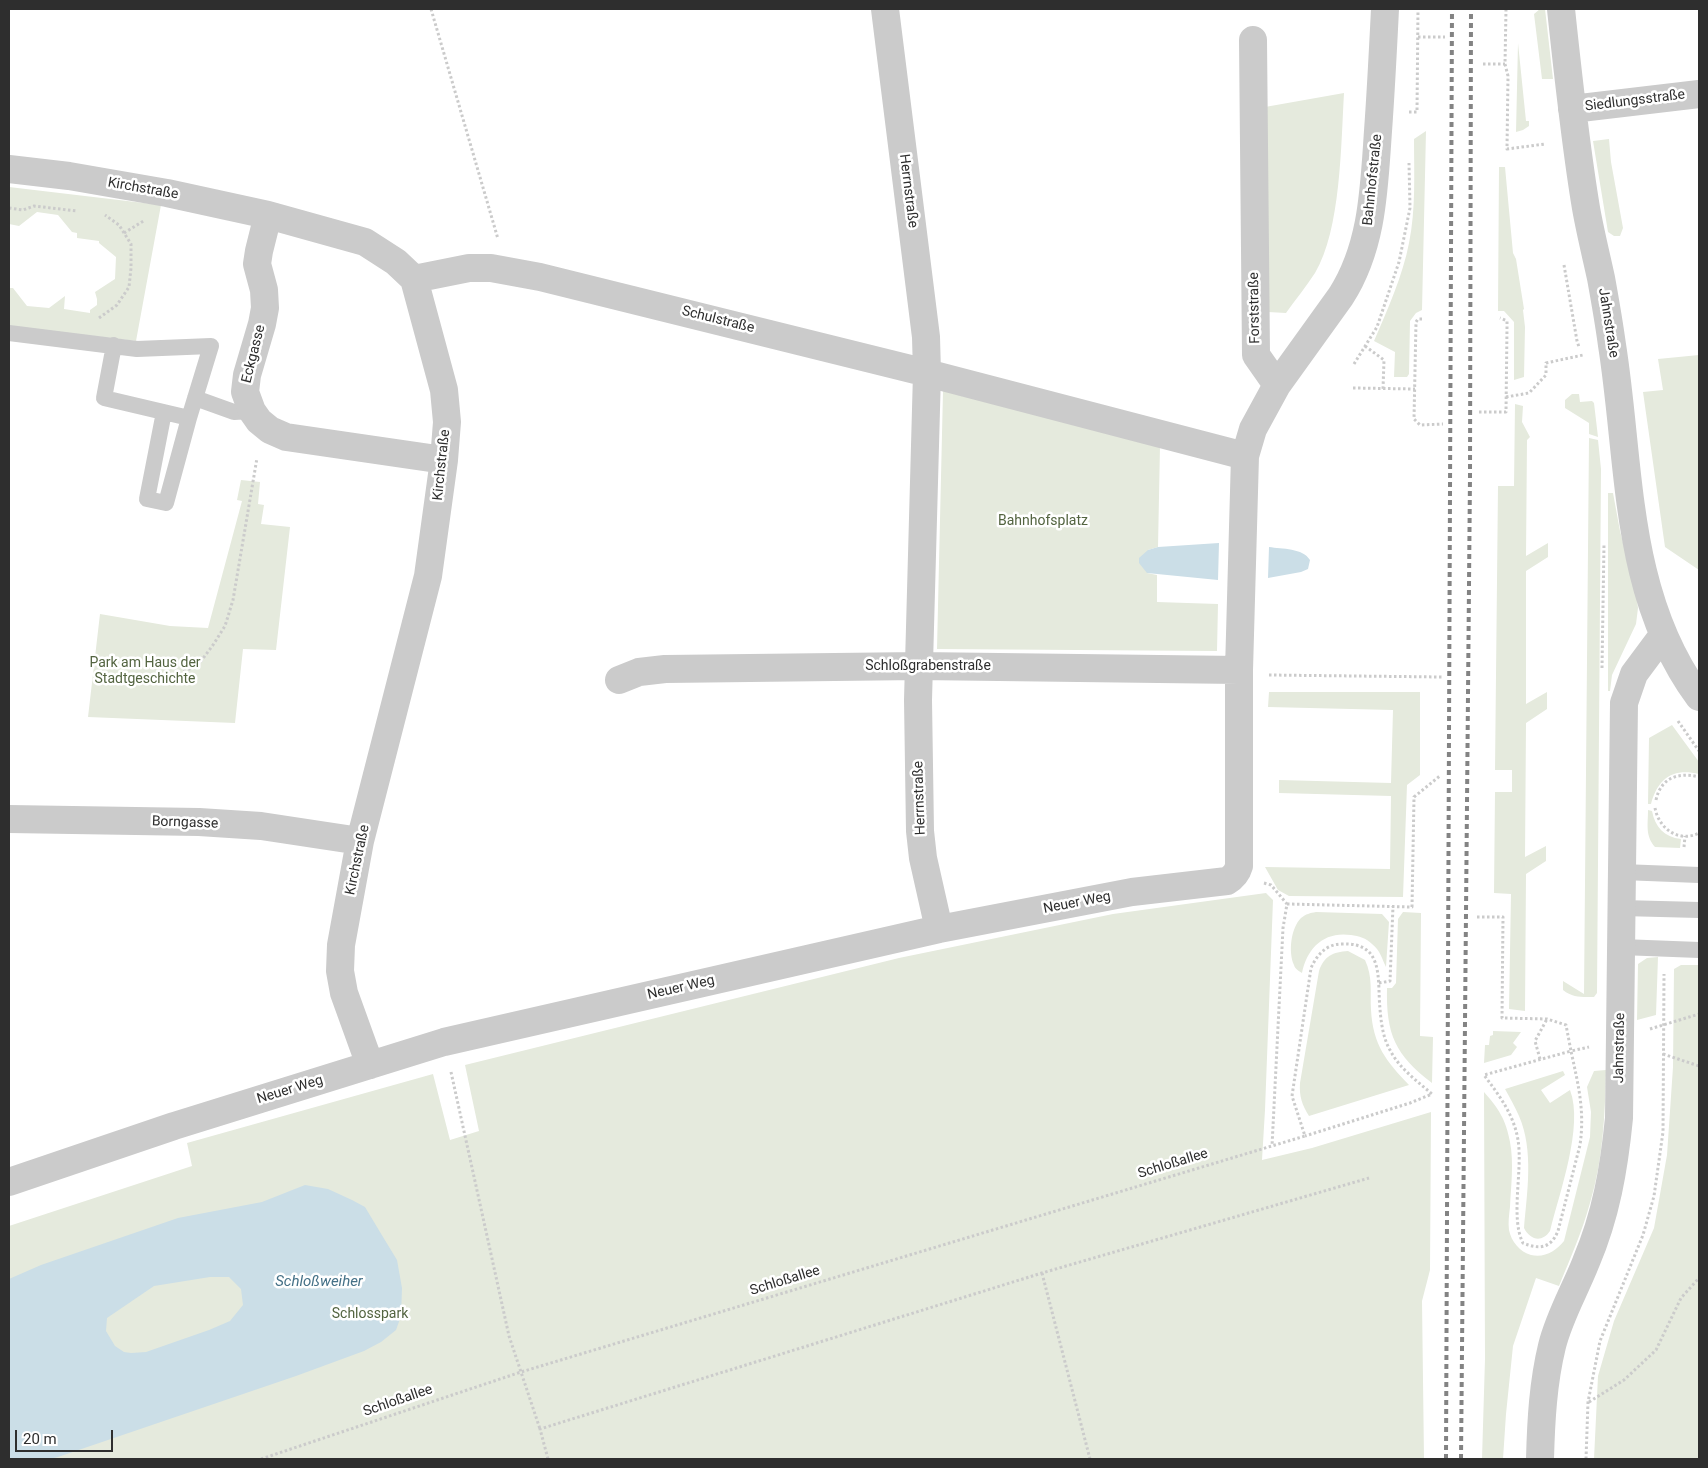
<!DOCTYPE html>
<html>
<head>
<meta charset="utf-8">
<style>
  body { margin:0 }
  #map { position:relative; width:1708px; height:1468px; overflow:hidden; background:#fff; font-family:Roboto,sans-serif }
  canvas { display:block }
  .frame { position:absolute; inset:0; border:10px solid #2e2e2e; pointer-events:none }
  .scale { position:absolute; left:15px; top:1430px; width:98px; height:22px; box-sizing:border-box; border:2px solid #2e2e2e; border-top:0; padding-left:6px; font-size:15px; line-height:18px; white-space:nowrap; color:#2e2e2e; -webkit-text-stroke:4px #fff; paint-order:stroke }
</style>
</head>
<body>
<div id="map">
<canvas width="1708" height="1468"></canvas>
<div class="frame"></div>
<div class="scale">20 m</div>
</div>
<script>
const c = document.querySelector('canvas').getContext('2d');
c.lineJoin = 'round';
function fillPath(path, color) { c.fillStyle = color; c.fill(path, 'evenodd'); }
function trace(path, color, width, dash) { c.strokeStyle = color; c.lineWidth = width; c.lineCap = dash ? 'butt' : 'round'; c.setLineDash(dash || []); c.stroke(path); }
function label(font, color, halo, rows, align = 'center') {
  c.font = font + ' Roboto,sans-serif'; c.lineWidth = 5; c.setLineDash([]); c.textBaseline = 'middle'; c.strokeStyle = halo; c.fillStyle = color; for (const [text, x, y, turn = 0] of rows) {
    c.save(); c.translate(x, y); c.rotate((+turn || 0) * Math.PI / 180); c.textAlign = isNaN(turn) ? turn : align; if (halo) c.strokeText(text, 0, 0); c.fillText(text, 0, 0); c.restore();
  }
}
const green = new Path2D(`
  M 1540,9 L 1545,9 L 1553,79 L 1542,79 L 1534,14 Z
  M 1518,43 L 1526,121 L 1529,121 L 1529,126 L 1523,130 L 1516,132 Z
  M 1344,93 C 1341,144 1341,230 1315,273 C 1306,287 1295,300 1286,313 L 1268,312 L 1265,107 Z
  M 1426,131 L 1422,310 L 1416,313 L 1410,321 L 1409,374 L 1407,377 L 1394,377 L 1395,352 L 1374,341 C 1387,311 1403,275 1409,243 C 1416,209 1414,173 1414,139 Z
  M 1609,139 L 1611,162 L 1623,228 L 1620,236 L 1614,236 L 1608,232 L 1593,141 Z
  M 1499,167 L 1505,167 L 1513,253 L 1516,259 L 1524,309 L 1523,310 L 1525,327 L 1524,377 L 1514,380 L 1514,322 L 1504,311 L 1498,311 Z
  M 9,187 L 161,205 L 136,341 L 9,326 L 9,288 L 13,288 L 27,306 L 49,308 L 65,296 L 64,309 L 90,313 L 90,310 L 97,305 L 97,299 L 95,292 L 115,279 L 116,257 L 99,243 L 99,241 L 77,238 L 77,233 L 72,232 L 58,215 L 37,212 L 19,226 L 9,224 Z
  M 1699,355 L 1699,570 L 1665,547 L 1643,392 L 1663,390 L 1658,359 Z
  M 943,391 L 1160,446 L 1158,547 L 1148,550 L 1147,573 L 1157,575 L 1157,602 L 1218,604 L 1217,651 L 937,649 Z
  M 1572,394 L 1579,394 L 1580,402 L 1592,401 L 1594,403 L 1598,437 L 1589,434 L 1589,423 L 1565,408 L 1565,400 Z
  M 1515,404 L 1523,406 L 1522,422 L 1530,437 L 1527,440 L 1526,556 L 1548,543 L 1548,557 L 1526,571 L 1526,704 L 1547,692 L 1547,709 L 1526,723 L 1525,857 L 1546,846 L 1546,861 L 1526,874 L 1525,1011 L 1509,1009 L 1511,894 L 1494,893 L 1495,792 L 1512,792 L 1512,770 L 1495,770 L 1498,486 L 1514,486 Z
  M 1589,438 L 1598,440 L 1601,469 L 1597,993 L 1594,997 C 1582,997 1573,998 1563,990 L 1563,981 L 1584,994 Z
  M 241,480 L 260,482 L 258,504 L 264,505 L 261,524 L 290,527 L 276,650 L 243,649 L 235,723 L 88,717 L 100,614 L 170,626 L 208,628 L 242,501 L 237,500 Z
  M 1608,493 L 1613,493 L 1620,531 L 1636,593 L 1638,608 L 1636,624 L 1612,675 L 1610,691 L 1608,691 Z
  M 1269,692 L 1420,692 L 1420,775 L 1407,785 L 1403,897 L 1289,896 L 1278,890 L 1265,867 L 1390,869 L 1391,796 L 1279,793 L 1279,780 L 1391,783 L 1393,710 L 1268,707 Z
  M 1672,725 L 1699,762 L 1699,774 C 1673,768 1658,778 1651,804 L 1648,804 L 1649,738 Z
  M 1648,810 L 1652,811 C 1655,827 1664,837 1681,839 L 1680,848 L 1655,847 C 1645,836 1648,824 1648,810 Z
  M 1266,893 L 1273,900 L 1265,1110 L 1262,1160 L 1312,1148 L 1431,1112 L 1430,1270 L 1422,1301 L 1424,1459 L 9,1459 L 9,1226 L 192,1166 L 187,1143 L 433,1074 L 450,1140 L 479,1131 L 465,1065 L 899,958 L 1113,914 Z
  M 1316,912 L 1382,914 L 1389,922 L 1386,967 C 1382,959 1380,950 1372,944 C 1366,938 1359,936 1351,935 C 1324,931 1307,948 1302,973 C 1299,971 1295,969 1294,965 C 1288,952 1291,928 1301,918 C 1306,914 1310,913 1316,912 Z
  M 1403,912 L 1421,913 L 1420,1036 L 1433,1037 L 1432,1083 C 1395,1055 1386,1034 1387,988 L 1392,988 L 1396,983 L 1398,919 Z
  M 1348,951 L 1365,960 C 1373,977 1370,992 1371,1010 C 1373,1045 1386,1061 1409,1085 L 1309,1116 C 1302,1105 1299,1096 1300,1083 L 1319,971 C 1324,956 1333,952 1348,951 Z
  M 1658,957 L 1656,1015 L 1637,1020 L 1638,964 L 1647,958 Z
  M 1681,965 L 1699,965 L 1699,1459 L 1594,1459 L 1598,1376 L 1614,1321 L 1654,1228 L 1667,1155 L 1673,1067 L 1674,969 Z
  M 1493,1031 L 1521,1032 L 1513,1043 L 1517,1047 L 1511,1055 L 1484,1063 L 1485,1045 L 1489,1045 L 1490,1036 L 1493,1035 Z
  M 1606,1070 C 1605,1115 1603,1160 1590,1203 C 1582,1232 1570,1259 1559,1286 L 1536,1278 L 1513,1346 L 1506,1414 L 1503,1459 L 1482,1459 L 1485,1359 L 1484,1092 C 1498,1108 1506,1119 1510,1142 C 1514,1163 1511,1186 1510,1207 C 1509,1215 1508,1223 1509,1230 C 1511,1241 1520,1252 1531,1255 C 1545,1258 1556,1251 1564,1241 L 1590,1137 L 1591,1112 L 1587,1087 L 1594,1071 Z
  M 1563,1071 L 1565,1075 L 1541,1090 L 1550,1103 L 1570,1090 C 1584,1126 1559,1194 1550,1231 C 1542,1243 1530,1240 1524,1228 C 1527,1193 1534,1150 1519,1116 C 1515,1107 1510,1098 1505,1089 Z`);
const water = new Path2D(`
  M 1219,543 L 1218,580 L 1147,573 L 1139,563 L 1139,558 L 1148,550 L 1158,547 Z
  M 1269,547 C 1282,549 1303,548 1310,560 L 1308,569 L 1301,572 L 1268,578 Z
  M 305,1185 L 328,1189 L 352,1200 L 365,1207 L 380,1232 L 397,1260 L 402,1288 L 401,1316 L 396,1330 L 381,1342 L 364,1351 L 296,1376 L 58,1457 L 50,1459 L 9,1459 L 9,1279 L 41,1265 L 178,1218 L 262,1202 ZM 210,1277 L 229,1277 L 241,1289 L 243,1305 L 230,1321 L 209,1330 L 146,1352 L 131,1353 L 124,1352 L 115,1346 L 106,1331 L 107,1318 L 154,1286 Z`);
const path = new Path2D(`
  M 431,9 L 498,239
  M 1506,9 L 1505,64 L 1508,76 L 1507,149 L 1545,144
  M 1418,37 L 1445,37
  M 1483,64 L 1505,64
  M 1409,112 L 1417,112 L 1418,9
  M 9,208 L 23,210 L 34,206 L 77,211
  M 124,233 L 145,220
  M 1564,265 L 1577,341 L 1579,347
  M 99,318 L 117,305 L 129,287 L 131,268 L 131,244 L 119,225 L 105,215
  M 1422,319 L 1418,319 L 1416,322 L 1414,419 L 1420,425 L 1443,424
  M 1365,346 L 1384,360 L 1383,389
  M 1354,364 L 1377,327 L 1399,262 L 1410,208 L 1409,163
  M 1353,388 L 1415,389
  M 1506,397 L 1529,393 L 1546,375 L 1546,363 L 1583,355
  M 1479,412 L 1506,412 L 1507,327 L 1507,321 L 1500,318
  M 1602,668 L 1604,544
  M 1269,675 L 1442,677
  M 100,682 L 170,678 L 198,665 L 213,645 L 225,626 L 233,600 L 257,458
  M 1678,721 L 1699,751
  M 1656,800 C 1661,777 1679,772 1699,777
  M 1655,808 C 1659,829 1679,843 1699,833
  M 1684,847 L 1685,836
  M 1264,883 L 1271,885 L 1287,904 L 1283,928 L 1272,1146
  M 1287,904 L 1412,907 L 1414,797 L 1441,775
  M 1477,917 L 1503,917 L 1502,1018 L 1547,1019 L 1566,1025 L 1571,1051 L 1484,1075 C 1499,1095 1514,1115 1518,1140 C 1523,1170 1510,1218 1523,1243 C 1540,1250 1551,1248 1558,1231 L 1580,1145 C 1585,1110 1578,1084 1571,1051 L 1589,1047
  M 1379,983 L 1390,981 L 1393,906
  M 1650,1029 L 1699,1014
  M 1663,1054 L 1699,1066
  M 1540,1059 L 1535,1041 L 1547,1019
  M 451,1072 L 509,1336 L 540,1429
  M 1042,1273 L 1090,1459
  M 1589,1402 L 1624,1380 L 1656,1350 L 1681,1298 L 1699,1278
  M 261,1459 L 521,1372 L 1305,1136 L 1292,1096 L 1311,968 C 1317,955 1326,944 1342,944 C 1385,942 1377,980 1380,1009 C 1381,1022 1383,1038 1390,1050 C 1399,1068 1417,1081 1432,1094 L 1410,1103 L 1305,1136
  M 548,1459 L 540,1429 L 1042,1273 L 1369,1178
  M 1586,1459 L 1588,1402 L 1600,1341 L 1643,1235 L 1654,1196 L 1663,1132 L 1664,974`);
const lane = new Path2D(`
  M 9,333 L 137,349 L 211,346 L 189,418
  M 114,345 L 104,398 L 189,418 L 166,503 L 147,499 L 164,412
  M 195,398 L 234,412 L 252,411
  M 1622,872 L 1699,875
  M 1622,908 L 1699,910
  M 1621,947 L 1699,950`);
const street = new Path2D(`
  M 885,9 L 926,337 L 927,373 L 918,700 L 920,831 L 923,858 L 939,929
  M 1561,9 C 1568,75 1575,142 1586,208 C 1590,231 1596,255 1601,278 C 1605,300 1609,323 1612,345 C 1631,465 1623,594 1699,697
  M 1253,40 L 1256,355 L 1277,385
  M 1572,109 L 1699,94
  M 9,169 L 69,176 L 167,193 L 268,215 L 365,242 L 396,262 L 414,279 L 444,390 L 447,422 L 444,460 L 428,576 L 360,841 L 341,945 L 340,971 L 344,993 L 370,1065
  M 268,215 L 259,251 L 257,264 L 264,290 L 265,308 L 262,324 L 247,375 L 245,392 L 252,411 L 259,421 L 270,430 L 286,437 L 444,460
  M 414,279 L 469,268 L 491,268 L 540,277 L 927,373 L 1245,456
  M 619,680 L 639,672 L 665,669 L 919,666 L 1239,670
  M 9,819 L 199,822 L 261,826 L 360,841
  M 9,1182 L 174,1126 L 444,1042 L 939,929 L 1132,892 L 1227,881 C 1234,877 1237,873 1239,866 L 1239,670 L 1245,456 L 1253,429 L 1277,385 L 1341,296 C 1373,246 1374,188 1378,131 C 1381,90 1383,49 1385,9
  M 1540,1459 C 1541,1421 1543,1383 1552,1346 C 1559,1317 1575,1290 1586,1262 C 1606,1215 1614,1169 1619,1118 L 1624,703 L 1634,674 L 1663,635`);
const rail = new Path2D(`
  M 1446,1459 L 1452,9
  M 1461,1459 L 1470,476 L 1471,9`);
const streetNames = [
  ["Siedlungsstraße",1635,101,-7],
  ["Bahnhofstraße",1373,180,-84],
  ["Kirchstraße",143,189,10],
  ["Herrnstraße",908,191,83],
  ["Forststraße",1255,308,-91],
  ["Schulstraße",718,320,14],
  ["Jahnstraße",1608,323,81],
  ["Eckgasse",254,354,-76],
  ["Kirchstraße",442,465,-84],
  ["Schloßgrabenstraße",928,666],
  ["Herrnstraße",920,798,-92],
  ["Borngasse",185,823,2],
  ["Kirchstraße",358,860,-78],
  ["Neuer Weg",1077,903,-11],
  ["Neuer Weg",681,988,-13],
  ["Jahnstraße",1620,1048,-89],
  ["Neuer Weg",290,1090,-17],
  ["Schloßallee",1173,1164,-17],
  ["Schloßallee",785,1281,-17],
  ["Schloßallee",398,1401,-19]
];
const parkNames = [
  ["Bahnhofsplatz",1043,521],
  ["Park am Haus der",145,663],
  ["Stadtgeschichte",145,679],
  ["Schlosspark",370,1314]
];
const waterNames = [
  ["Schloßweiher",319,1282]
];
fillPath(green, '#e5eadd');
fillPath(water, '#cbdee7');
trace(path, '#cbcbcb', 3, [2.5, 2.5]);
trace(lane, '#cbcbcb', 16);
trace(street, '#cbcbcb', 28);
trace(rail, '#838383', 4, [5, 4]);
label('14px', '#2e2e2e', '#fff', streetNames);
label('14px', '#536440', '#fff', parkNames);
label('italic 15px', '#457187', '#fff', waterNames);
</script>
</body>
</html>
